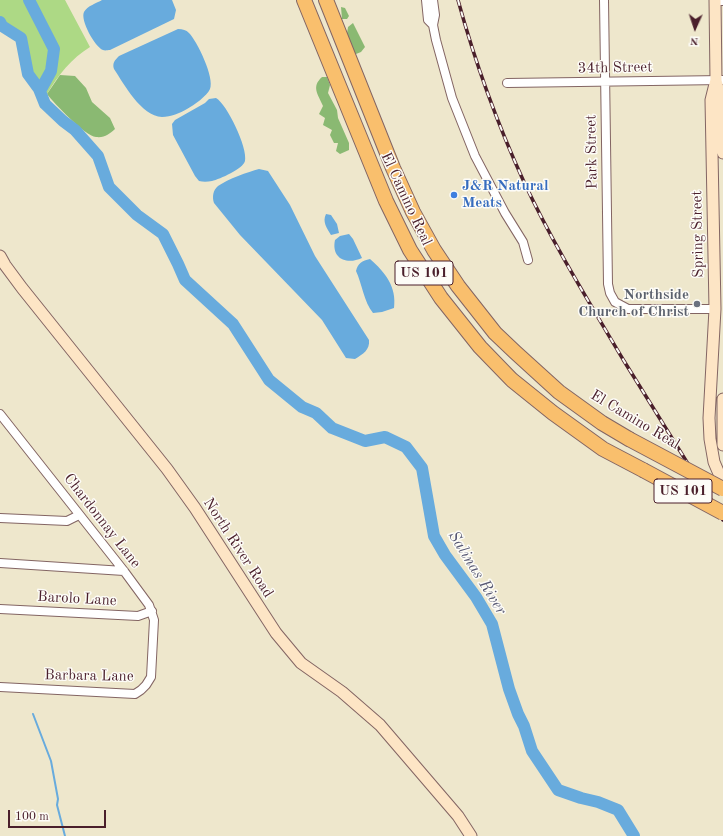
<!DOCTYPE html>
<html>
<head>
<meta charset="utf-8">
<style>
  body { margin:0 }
  #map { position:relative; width:723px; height:836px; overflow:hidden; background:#eee7cc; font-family:"Old Standard TT",serif }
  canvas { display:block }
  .north { position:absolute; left:675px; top:8px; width:40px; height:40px; -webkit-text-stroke:3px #fdfcf7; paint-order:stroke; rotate:183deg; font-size:11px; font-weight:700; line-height:16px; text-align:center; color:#4a1f2b }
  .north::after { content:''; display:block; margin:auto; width:14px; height:18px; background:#4a1f2b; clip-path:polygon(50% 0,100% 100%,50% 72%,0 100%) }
  .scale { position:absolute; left:8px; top:810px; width:98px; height:18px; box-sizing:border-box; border:2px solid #4a1f2b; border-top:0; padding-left:5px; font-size:12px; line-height:14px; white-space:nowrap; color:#4a1f2b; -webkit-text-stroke:3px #fdfcf7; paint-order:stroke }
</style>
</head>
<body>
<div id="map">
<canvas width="723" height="836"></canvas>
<div class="north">N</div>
<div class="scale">100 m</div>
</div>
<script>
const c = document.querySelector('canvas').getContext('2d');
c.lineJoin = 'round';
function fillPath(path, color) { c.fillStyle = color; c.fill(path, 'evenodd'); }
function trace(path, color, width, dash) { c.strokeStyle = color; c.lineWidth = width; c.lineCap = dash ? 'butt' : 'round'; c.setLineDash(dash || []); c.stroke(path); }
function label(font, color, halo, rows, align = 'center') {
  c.font = font + ' "Old Standard TT",serif'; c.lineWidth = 3; c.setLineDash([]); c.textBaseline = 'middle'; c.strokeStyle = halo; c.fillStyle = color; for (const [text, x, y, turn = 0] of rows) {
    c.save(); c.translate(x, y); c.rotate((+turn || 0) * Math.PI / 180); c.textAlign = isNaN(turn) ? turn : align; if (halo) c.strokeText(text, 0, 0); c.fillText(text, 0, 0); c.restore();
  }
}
const green = new Path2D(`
  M 0,0 L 65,0 L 90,47 C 72,58 58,75 47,94 L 31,72 L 23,35 L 6,23 L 0,16 Z`);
const forest = new Path2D(`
  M 341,7 L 345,8 L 349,16 L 347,19 L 342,19 Z
  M 353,23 L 365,47 L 361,52 L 356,54 L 347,49 L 347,33 L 348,27 Z
  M 60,75 L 75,76 L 86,88 L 92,102 L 110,118 L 115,129 C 109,134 105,138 96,137 C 85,136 54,103 47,94 Z
  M 322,77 L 327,77 L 330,85 L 328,93 L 337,110 L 338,118 L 349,143 L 349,150 L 340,154 L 336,151 L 338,143 L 334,143 L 330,135 L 332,130 L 323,125 L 325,118 L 319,114 L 323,106 C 318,94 311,87 322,77 Z`);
const water = new Path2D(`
  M 102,0 L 172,0 L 176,10 L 174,19 L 110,50 C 108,50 105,51 103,50 C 95,47 80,20 84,12 C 87,6 97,3 102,0 Z
  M 178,29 C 183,29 186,30 189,33 C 197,41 215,78 210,89 C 207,96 194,105 187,109 C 180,113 171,117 162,117 C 141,116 124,84 114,69 C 112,63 115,60 119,56 Z
  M 216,98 C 227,104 248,148 245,161 C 243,169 220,179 212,181 C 207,182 203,182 199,181 L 195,176 L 173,135 L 172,124 L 175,120 L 205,103 L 209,99 Z
  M 259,169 L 268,171 L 290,205 L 315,256 L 369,340 C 370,350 363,354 355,359 L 346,358 L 322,320 L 240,235 L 214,203 C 212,197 213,190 218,186 C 228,179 248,172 259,169 Z
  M 326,214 L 331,215 L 337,224 L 339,233 L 331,235 C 327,228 322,222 326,214 Z
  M 349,234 L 353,239 L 362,258 C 347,265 331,259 335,240 L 340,236 Z
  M 370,259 C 385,272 397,287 394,308 L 382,312 L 373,313 C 364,302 362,284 356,271 C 358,263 362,261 370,259 Z`);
const stream = new Path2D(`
  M 33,714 L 51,761 L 58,799 L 57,805 L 65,836`);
const river = new Path2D(`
  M 29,0 L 54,49 L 51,71 L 40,91
  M 0,22 L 2,26 L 21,38 L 28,74 L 39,89 L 45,104 L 63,121 L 75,130 L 98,156 L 109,187 L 137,215 L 163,234 L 178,264 L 185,280 L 233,324 L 269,380 L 302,407 L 316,413 L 332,428 L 365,441 L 385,437 L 406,447 L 422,468 L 434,536 L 445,555 L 476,597 L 492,624 L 509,689 L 518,714 L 524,726 L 532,751 L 558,790 L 581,798 L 598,802 L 618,810 L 634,836`);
const street = new Path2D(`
  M 426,0 L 428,20 L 433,25
  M 433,0 L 435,15 L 433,25 L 436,40 L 452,98 L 475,156 L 505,213 L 523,242 L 528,260
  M 604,0 L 608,284 L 610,293 L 615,302 L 628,309 L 715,309
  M 715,1 L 723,1
  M 507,83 L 723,80
  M 0,414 L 124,571 L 149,605 L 154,620 L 151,677 L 146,685 L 141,690 L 135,694 L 0,687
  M 0,518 L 67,521 L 79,515
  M 0,563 L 124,571
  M 0,609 L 138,616 L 152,611`);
const secondary = new Path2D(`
  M 715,0 L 716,80 L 711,100 L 715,309 L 709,418 L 710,439 L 714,462 L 723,483
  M 716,81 L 722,102 L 723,153
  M 0,256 L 5,265 L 22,288 L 167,469 L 195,508 L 276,633 L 301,663 L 342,692 L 380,725 L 458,816 L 471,836
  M 723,399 L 723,445`);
const highway = new Path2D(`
  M 304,0 L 386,201 L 410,250 L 441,298 L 480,347 L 512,380 L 553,413 L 603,449 L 643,470
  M 326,0 L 393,168 L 413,212 L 434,250 L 458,286 L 495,333 L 515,352 L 559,392 L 602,423 L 629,439`);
const rail = new Path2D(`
  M 458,0 C 475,62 497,123 524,182 C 553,244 589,302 624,361 C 657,414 690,467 723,520`);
const highwayBridge = new Path2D(`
  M 629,439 L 723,489
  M 643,470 L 723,513`);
const markers = [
  [454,195,4,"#3f7fe0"],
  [697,304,4,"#6b7280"]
];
const shields = [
  [424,273,58],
  [683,491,58]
];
const shieldNames = [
  ["US 101",424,273],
  ["US 101",683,491]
];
const streetNames = [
  ["34th Street",615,68,-1],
  ["Park Street",592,152,-91],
  ["El Camino Real",406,199,65],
  ["Spring Street",698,234,-91],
  ["El Camino Real",635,420,31],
  ["Chardonnay Lane",102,521,52],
  ["North River Road",238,548,57],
  ["Barolo Lane",77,599,3],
  ["Barbara Lane",89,676,1]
];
const shopNames = [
  ["J&R Natural",462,186],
  ["Meats",462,203]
];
const worshipNames = [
  ["Northside",689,295],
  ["Church of Christ",689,312]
];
const waterNames = [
  ["Salinas River",477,573,58]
];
fillPath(green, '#add985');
fillPath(forest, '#8ab972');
fillPath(water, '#68abdd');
trace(stream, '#68abdd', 2);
trace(river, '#68abdd', 12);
trace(street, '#836563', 10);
trace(secondary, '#836563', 13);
trace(highway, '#836563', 16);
trace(street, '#fff', 8);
trace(secondary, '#fde5c5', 11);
trace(highway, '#f9bf6d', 14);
trace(rail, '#4a1f2b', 3.5);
trace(rail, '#fdfcf7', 2, [6]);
trace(highwayBridge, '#836563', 16, []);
trace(highwayBridge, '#f9bf6d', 14);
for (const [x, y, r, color] of markers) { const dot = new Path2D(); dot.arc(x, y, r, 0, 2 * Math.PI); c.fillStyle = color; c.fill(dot); trace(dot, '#fdfcf7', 1.5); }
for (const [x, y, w] of shields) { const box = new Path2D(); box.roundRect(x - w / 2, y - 12, w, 24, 3); c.fillStyle = '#fdfcf7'; c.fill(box); trace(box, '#4a1f2b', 1); }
label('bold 14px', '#4a1f2b', null, shieldNames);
label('15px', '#4a1f2b', '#fdfcf7', streetNames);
label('bold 15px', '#366cbe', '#fdfcf7', shopNames, 'left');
label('bold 15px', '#5b616d', '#fdfcf7', worshipNames, 'right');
label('italic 16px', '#565772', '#fdfcf7', waterNames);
</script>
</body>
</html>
